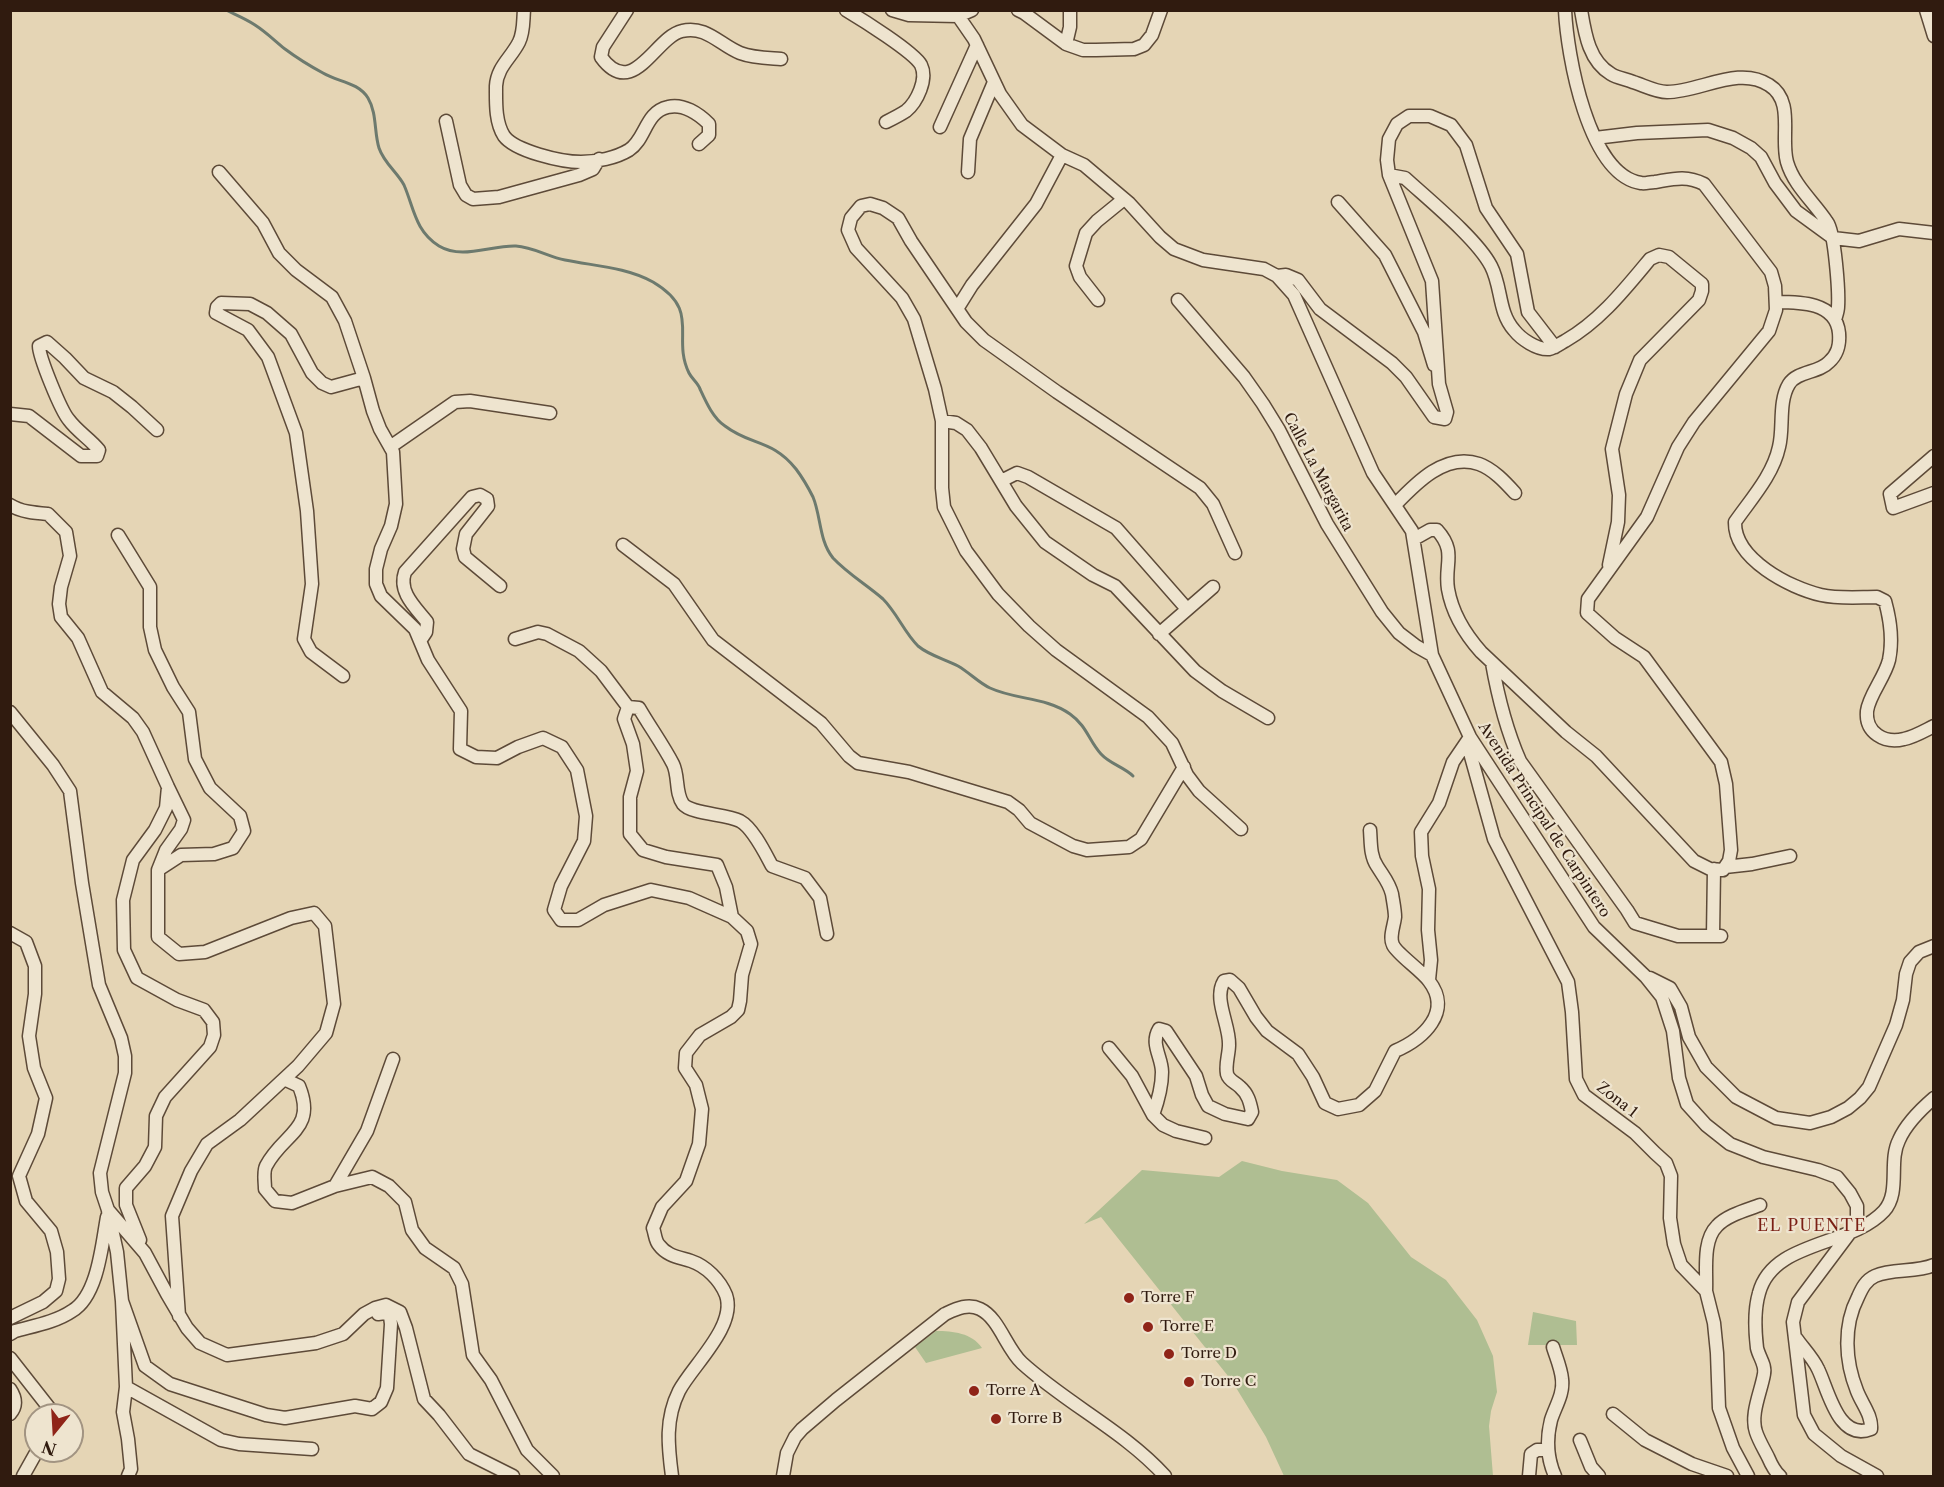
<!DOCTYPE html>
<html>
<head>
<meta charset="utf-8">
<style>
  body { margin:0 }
  #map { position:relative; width:1944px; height:1487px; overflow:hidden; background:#e5d5b5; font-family:"Libre Caslon Text",serif }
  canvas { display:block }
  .frame { position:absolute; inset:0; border:12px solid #301b0f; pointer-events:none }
  .north { position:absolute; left:24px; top:1403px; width:60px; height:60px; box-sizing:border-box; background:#eee4cf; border:2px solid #a29482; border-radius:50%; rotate:198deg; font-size:16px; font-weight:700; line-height:24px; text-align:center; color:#301b0f }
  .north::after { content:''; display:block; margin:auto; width:21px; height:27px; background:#8f2418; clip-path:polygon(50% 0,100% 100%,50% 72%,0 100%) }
</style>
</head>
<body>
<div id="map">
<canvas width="1944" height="1487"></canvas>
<div class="frame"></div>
<div class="north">N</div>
</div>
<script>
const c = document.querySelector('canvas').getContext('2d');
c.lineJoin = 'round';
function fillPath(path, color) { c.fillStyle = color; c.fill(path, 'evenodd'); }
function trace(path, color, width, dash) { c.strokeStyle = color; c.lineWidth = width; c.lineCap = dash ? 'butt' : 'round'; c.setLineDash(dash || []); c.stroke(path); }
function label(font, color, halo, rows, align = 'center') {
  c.font = font + ' "Libre Caslon Text",serif'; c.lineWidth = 4.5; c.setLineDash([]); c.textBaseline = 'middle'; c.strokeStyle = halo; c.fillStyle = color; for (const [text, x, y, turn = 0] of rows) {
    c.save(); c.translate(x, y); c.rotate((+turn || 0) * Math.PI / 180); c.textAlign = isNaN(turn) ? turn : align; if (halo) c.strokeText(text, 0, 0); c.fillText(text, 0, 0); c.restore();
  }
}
const green = new Path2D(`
  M 1242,1161 L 1282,1171 L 1337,1180 L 1368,1203 L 1411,1257 L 1446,1280 L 1477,1320 L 1493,1356 L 1497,1392 L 1491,1411 L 1489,1426 L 1493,1476 L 1284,1476 L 1266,1437 L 1232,1381 L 1101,1217 L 1084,1224 L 1142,1170 L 1219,1177 Z
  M 1533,1312 L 1576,1321 L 1577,1345 L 1528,1345 Z
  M 936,1331 C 953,1331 972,1333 982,1348 L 926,1363 L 915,1347 Z`);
const stream = new Path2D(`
  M 226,10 C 236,15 246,19 255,25 C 266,32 275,41 285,49 C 297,58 310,66 323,73 C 338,82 358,82 368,98 C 377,113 374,132 379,148 C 384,163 397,172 404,185 C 414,208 415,231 439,246 C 462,260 491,245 516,246 C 533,247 549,257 565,260 C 594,266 626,267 653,282 C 702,311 671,336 689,373 C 692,379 698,383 700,389 C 706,402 713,418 725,426 C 751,446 772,439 796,469 C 802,477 808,487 813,497 C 821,516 819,541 833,558 C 848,574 867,585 883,599 C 897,613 904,632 918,646 C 930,656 945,659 958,666 C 970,673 979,683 990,688 C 1016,700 1046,697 1070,714 C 1087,726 1089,741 1101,754 C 1110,764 1124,767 1133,776`);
const minor = new Path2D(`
  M 524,10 C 523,21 524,32 519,42 C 511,58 497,67 496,86 C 496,102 495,122 504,136 C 515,151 561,162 581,162 C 596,162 616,158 629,150 C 646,139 645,112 668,107 C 683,103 699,114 709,124 L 709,135 L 699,144
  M 627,10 L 603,47 L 601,57 C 633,101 655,37 682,31 C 706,25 720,45 740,53 C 753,58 768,58 781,59
  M 846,10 C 861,19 914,52 921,65 C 928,79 917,102 906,111 C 900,115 892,119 886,122
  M 892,10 L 909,15 L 958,16 L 972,10
  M 954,10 L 974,39 L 1000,94 L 1022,125 L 1062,155 L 1084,165 L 1129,203 L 1160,237 L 1174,249 L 1203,260 L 1264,269 L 1277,276 L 1294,295 L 1373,473 L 1412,531 L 1432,655 L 1470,737 L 1594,927 L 1646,977 L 1662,997 L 1673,1031 L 1679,1078 L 1687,1104 L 1706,1125 L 1730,1144 L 1763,1157 L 1818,1170 L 1837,1177 L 1850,1193 L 1857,1206 L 1857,1219 L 1852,1230 L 1798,1302 L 1793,1322 L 1804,1415 L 1814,1434 L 1841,1456 L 1877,1476
  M 1018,10 L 1024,13 L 1066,44 L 1083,50 L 1096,50 L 1134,49 L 1144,45 L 1152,35 L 1161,10
  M 1581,10 C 1585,34 1589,61 1611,74 C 1617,78 1626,79 1633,82 C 1643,85 1656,92 1667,92 C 1700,92 1739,65 1769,85 C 1795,101 1780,137 1787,162 C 1794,186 1814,202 1827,222 C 1835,232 1839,292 1838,307 C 1838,311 1836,316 1835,320
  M 1926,10 L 1934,36
  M 1066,44 L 1070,27 L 1070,10
  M 446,121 L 460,185 L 466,195 L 473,199 L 499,197 L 579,175 L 593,169 L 599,159
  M 940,127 L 977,45
  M 1595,138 L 1637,133 L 1708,130 L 1733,138 L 1751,148 L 1761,157 L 1775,183 L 1796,211 L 1833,238 L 1859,241 L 1899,229 L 1934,233
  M 219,172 L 263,223 L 279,253 L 296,270 L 332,297 L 345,321 L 364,378 L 373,411 L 380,429 L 393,452 L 396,504 L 391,526 L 381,549 L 376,569 L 376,584 L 381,596 L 415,629 L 428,660 L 461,711 L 460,749 L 476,757 L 497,758 L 518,747 L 543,738 L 562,747 L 577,770 L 586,816 L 584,841 L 561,886 L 554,910 L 561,920 L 578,920 L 604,905 L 651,890 L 689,898 L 732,917 L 747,931 L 751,944 L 742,975 L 740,1001 L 738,1010 L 731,1017 L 700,1035 L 686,1053 L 685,1068 L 696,1085 L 702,1109 L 699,1144 L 686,1181 L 662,1207 L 653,1228 C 655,1233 655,1241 659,1245 C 667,1256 679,1257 691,1261 C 706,1266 720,1280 726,1295 C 737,1326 692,1366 679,1391 C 665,1419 668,1446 672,1476
  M 968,172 L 970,139 L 994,82
  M 1389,175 L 1405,178 C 1429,200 1477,239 1491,266 C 1502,287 1498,312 1514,330 C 1521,339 1537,350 1549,349 C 1555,348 1561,343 1565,341 C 1600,321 1625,289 1650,259 L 1659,255 L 1669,257 L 1702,284 L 1702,291 L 1699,300 L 1640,360 L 1626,394 L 1612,449 L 1619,495 L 1618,522 L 1609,565
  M 1338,202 L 1385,255 L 1424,332 L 1434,365
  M 1277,276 L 1286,275 L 1298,280 L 1320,309 L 1392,363 L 1406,377 L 1434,417 L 1445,419 L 1447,412 L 1439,384 L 1432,281 L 1389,175 L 1387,160 L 1389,139 L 1397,124 L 1409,116 L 1430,116 L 1451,125 L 1466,145 L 1486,208 L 1517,254 L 1528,312 L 1555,347
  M 1098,300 L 1080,277 L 1076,266 L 1086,233 L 1097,221 L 1124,199
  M 1178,300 L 1244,377 L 1263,404 L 1279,430 L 1327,524 L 1382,612 L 1399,633 L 1416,646 L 1432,655
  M 1776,302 C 1800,302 1836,302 1839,333 C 1840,345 1838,354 1829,362 C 1819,373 1797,371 1789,384 C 1778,402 1784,428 1779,447 C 1773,475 1751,499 1735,522 C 1734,559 1790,588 1821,595 C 1839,599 1859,597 1877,597 L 1885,601 C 1890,619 1893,641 1889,660 C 1885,677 1869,695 1867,711 C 1865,733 1885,744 1904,739 C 1914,737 1924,731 1934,726
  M 957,309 L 972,285 L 1036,204 L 1062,155
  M 10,414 L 29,416 L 81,456 L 97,456 L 99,450 C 90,439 77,431 69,420 C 61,411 39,357 39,346 L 47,342 L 65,358 L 84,378 L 113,392 L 132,407 L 157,430
  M 942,421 L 956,423 L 967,430 L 981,448 L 1016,506 L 1045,542 L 1093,575 L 1115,586 L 1195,671 L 1222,691 L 1268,718
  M 390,447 L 455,402 L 470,401 L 550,413
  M 1934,456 L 1890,494 L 1893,508 L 1934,493
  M 1001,481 L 1017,473 L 1028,477 L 1116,528 L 1187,609
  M 10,505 C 21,512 35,513 48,514 L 66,532 L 70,556 L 61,587 L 59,604 L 61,617 L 78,638 L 102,692 L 133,718 L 143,732 L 168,787 L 184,820 L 181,829 L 166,850 L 158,870
  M 1395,505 C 1415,484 1445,452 1479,464 C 1493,469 1505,482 1515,493
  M 118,535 L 150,587 L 150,627 L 155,650 L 173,687 L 189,712 L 195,759 L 210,788 L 240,816 L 244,831 L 233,848 L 214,854 L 181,855 L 158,870 L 158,937 L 179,954 L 205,952 L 291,918 L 314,913 L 325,926 L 334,1004 L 326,1033 L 298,1066 L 240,1120 L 207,1144 L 191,1171 L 172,1216 L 179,1316
  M 1414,539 L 1430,530 L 1437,530 C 1457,552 1444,564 1448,589 C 1452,612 1465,634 1481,652 L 1566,732 L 1596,756 L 1694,861 L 1710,869 L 1723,870 L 1729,861 L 1731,850 L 1726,784 L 1721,762 L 1644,657 L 1615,638 L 1587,613 L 1588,599 L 1647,517 L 1678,447 L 1694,422 L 1769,331 L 1776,310 L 1775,286 L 1771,272 L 1704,184 C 1686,175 1673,179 1655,182 C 1650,182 1645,184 1641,183 C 1588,175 1567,54 1565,10
  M 623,545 L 674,584 L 713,640 L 821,723 L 849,756 L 858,763 L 909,772 L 1008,802 L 1019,810 L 1030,823 L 1073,846 L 1087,850 L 1129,847 L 1141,839 L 1184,767
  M 1235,553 L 1213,504 L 1200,488 L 1057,392 L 984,340 L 966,322 L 911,241 L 898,218 L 883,208 L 870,204 L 861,206 L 851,218 L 848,230 L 856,248 L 902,298 L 914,319 L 935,389 L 942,421 L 942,488 L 944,507 L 966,551 L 998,594 L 1029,626 L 1056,650 L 1148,717 L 1172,743 L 1187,775 L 1199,791 L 1241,829
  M 1159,634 L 1213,587
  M 515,639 L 538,632 L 547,634 L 579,651 L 601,671 L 628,707
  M 420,641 L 426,632 L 427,622 C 415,607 398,592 405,572 L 472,497 L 480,495 L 487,499 L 488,506 L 466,534 L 463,549 L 465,557 L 500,586
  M 1492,663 C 1498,697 1506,729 1520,761 L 1627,910 L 1635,923 L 1678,936 L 1721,936
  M 343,676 L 311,652 L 304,639 L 312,584 L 307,511 L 296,433 L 268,357 L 248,330 L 216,313 L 217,307 L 221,303 L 250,304 L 267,313 L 291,334 L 312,373 L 322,383 L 331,387 L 364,378
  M 10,712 L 53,765 L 70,791 L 82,883 L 99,985 L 121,1038 L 125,1056 L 125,1073 L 100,1173 L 102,1192 L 108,1210 L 145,1253 L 167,1294 L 187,1328 L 200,1343 L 227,1355 L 316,1343 L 343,1334 L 364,1314 L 375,1308 L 386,1305 L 400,1312 L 406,1328 L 424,1399 L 439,1415 L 469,1454 L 513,1476
  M 1470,737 L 1470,753 L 1494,839 L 1568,982 L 1572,1012 L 1576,1079 L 1584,1095 L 1635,1133 L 1655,1153 L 1666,1163 L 1671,1176 L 1670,1218 L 1674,1244 L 1681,1265 L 1706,1291 L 1714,1323 L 1717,1353 L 1719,1408 L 1733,1448 L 1748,1476
  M 1725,867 L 1752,864 L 1790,856
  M 732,917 L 726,887 L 717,865 L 666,857 L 643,850 L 630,834 L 630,797 L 637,771 L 633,744 L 624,719 L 628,707 L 639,708 C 650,727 663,745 673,764 C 679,776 675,793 683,804 C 691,814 726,814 740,821 C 753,828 765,853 772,866 L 805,878 L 820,898 L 827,934
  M 10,933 L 26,942 L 35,966 L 35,994 L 29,1036 L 34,1068 L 46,1098 L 38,1134 L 19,1176 L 26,1201 L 51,1231 L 57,1252 L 59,1279 L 56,1291 L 43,1302 L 10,1318
  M 1713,936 L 1714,869
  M 1650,978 L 1670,988 L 1681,1007 L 1689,1037 L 1706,1067 L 1736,1097 L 1776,1118 L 1810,1123 L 1831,1117 L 1848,1108 L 1860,1098 L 1869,1087 L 1896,1025 L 1903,1000 L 1906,974 L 1910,962 L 1919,952 L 1934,946
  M 1429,980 L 1431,960 L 1428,930 L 1429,889 L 1422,856 L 1421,832 L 1439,803 L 1453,762 L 1470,737
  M 1109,1048 L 1132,1076 L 1153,1115 L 1163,1125 L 1176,1131 L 1205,1138
  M 284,1079 L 299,1086 C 317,1130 283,1133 266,1166 C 263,1172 265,1182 265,1189 L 275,1201 L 292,1203 L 335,1186 L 372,1177 L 389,1186 L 405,1202 L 412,1230 L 425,1248 L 454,1268 L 462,1284 L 473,1355 L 491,1380 L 527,1450 L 553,1476
  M 1153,1115 C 1158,1101 1162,1087 1162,1072 C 1162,1057 1150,1044 1159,1029 L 1166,1031 L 1196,1076 L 1202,1095 L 1208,1106 L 1225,1114 L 1248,1119 L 1252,1112 C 1250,1102 1248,1094 1240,1087 C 1235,1082 1229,1081 1227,1074 C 1225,1065 1229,1054 1229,1045 C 1230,1025 1213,999 1224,981 L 1230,980 L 1239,988 L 1256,1017 L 1267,1031 L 1298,1054 L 1313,1077 L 1325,1103 L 1338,1109 L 1359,1105 L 1375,1091 L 1395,1051 C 1423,1039 1453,1012 1429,981 C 1422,971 1397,954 1393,945 C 1389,937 1394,926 1395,917 C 1395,910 1393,901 1392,894 C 1389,882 1383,876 1377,866 C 1370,856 1371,842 1370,830
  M 335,1186 L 367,1131 L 393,1059
  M 108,1211 L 117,1252 L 122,1301 L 126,1387 L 123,1412 L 128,1439 L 131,1469 L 128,1476
  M 140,1240 L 126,1205 L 126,1188 L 145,1166 L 155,1147 L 156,1116 L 165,1097 L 210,1047 L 214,1035 L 213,1022 L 204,1010 L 177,1000 L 137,978 L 124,950 L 123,900 L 133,860 L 155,830 L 166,808 L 168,787
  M 1706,1291 C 1707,1271 1702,1241 1717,1226 C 1727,1215 1747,1210 1760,1205
  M 122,1301 L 145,1366 L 170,1384 L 266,1415 L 285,1418 L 355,1406 L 372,1409 L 381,1402 L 387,1388 L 391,1324 L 390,1316 L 385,1313 L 378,1314
  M 10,1334 L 15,1331 C 33,1326 56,1322 72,1311 C 98,1296 102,1244 107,1217
  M 1796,1338 C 1803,1348 1813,1358 1818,1369 C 1828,1389 1838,1442 1871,1429 C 1872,1415 1862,1404 1857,1391 C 1845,1361 1843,1326 1858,1297 C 1862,1288 1866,1280 1875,1276 C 1893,1268 1915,1273 1934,1265
  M 1553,1347 C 1556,1357 1561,1368 1562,1379 C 1564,1394 1555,1407 1551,1420 C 1546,1440 1547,1458 1555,1476
  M 10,1358 L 50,1409 L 49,1415
  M 126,1387 L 221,1440 L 239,1444 L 312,1449
  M 10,1389 C 16,1398 17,1406 10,1414
  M 1613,1414 L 1645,1440 L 1692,1464 L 1727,1476
  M 1580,1440 L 1591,1467 L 1599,1476
  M 23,1476 L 37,1451
  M 783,1476 L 787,1453 L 795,1437 L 802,1429 L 836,1400 L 945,1314 C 956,1309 968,1303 980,1309 C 999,1318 1006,1348 1022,1363 C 1067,1404 1124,1431 1165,1476
  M 1529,1476 L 1531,1454 L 1537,1450 L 1547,1450
  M 1780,1476 C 1774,1471 1771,1464 1768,1457 C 1764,1449 1759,1441 1756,1432 C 1750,1414 1761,1392 1764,1374 C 1766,1365 1759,1357 1757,1348 C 1755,1331 1754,1310 1759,1293 C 1773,1240 1851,1247 1884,1211 C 1901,1192 1888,1162 1899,1140 C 1906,1124 1920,1110 1934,1098`);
const markers = [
  [1129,1298,6,"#8f2418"],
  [1148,1327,6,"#8f2418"],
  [1169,1354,6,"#8f2418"],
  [1189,1382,6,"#8f2418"],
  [974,1391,6,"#8f2418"],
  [996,1419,6,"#8f2418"]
];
const streetNames = [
  ["Calle La Margarita",1318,472,62],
  ["Avenida Principal de Carpintero",1544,820,57],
  ["Zona 1",1617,1100,38]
];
const poiNames = [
  ["Torre F",1141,1298],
  ["Torre E",1160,1327],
  ["Torre D",1181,1354],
  ["Torre C",1201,1382],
  ["Torre A",986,1391],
  ["Torre B",1008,1419]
];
const neighbourhoodNames = [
  ["EL PUENTE",1812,1226]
];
fillPath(green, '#afbe92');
trace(stream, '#6d7a6e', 3);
trace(minor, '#5d4a38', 15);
trace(minor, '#eee4cf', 12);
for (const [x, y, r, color] of markers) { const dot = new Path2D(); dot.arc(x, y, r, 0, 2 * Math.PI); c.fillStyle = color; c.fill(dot); trace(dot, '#eee4cf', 2); }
label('15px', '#301b0f', '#eee4cf', streetNames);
label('15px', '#301b0f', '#eee4cf', poiNames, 'left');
c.letterSpacing = '1.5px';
label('16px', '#7a1f14', '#eee4cf', neighbourhoodNames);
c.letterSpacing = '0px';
</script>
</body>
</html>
